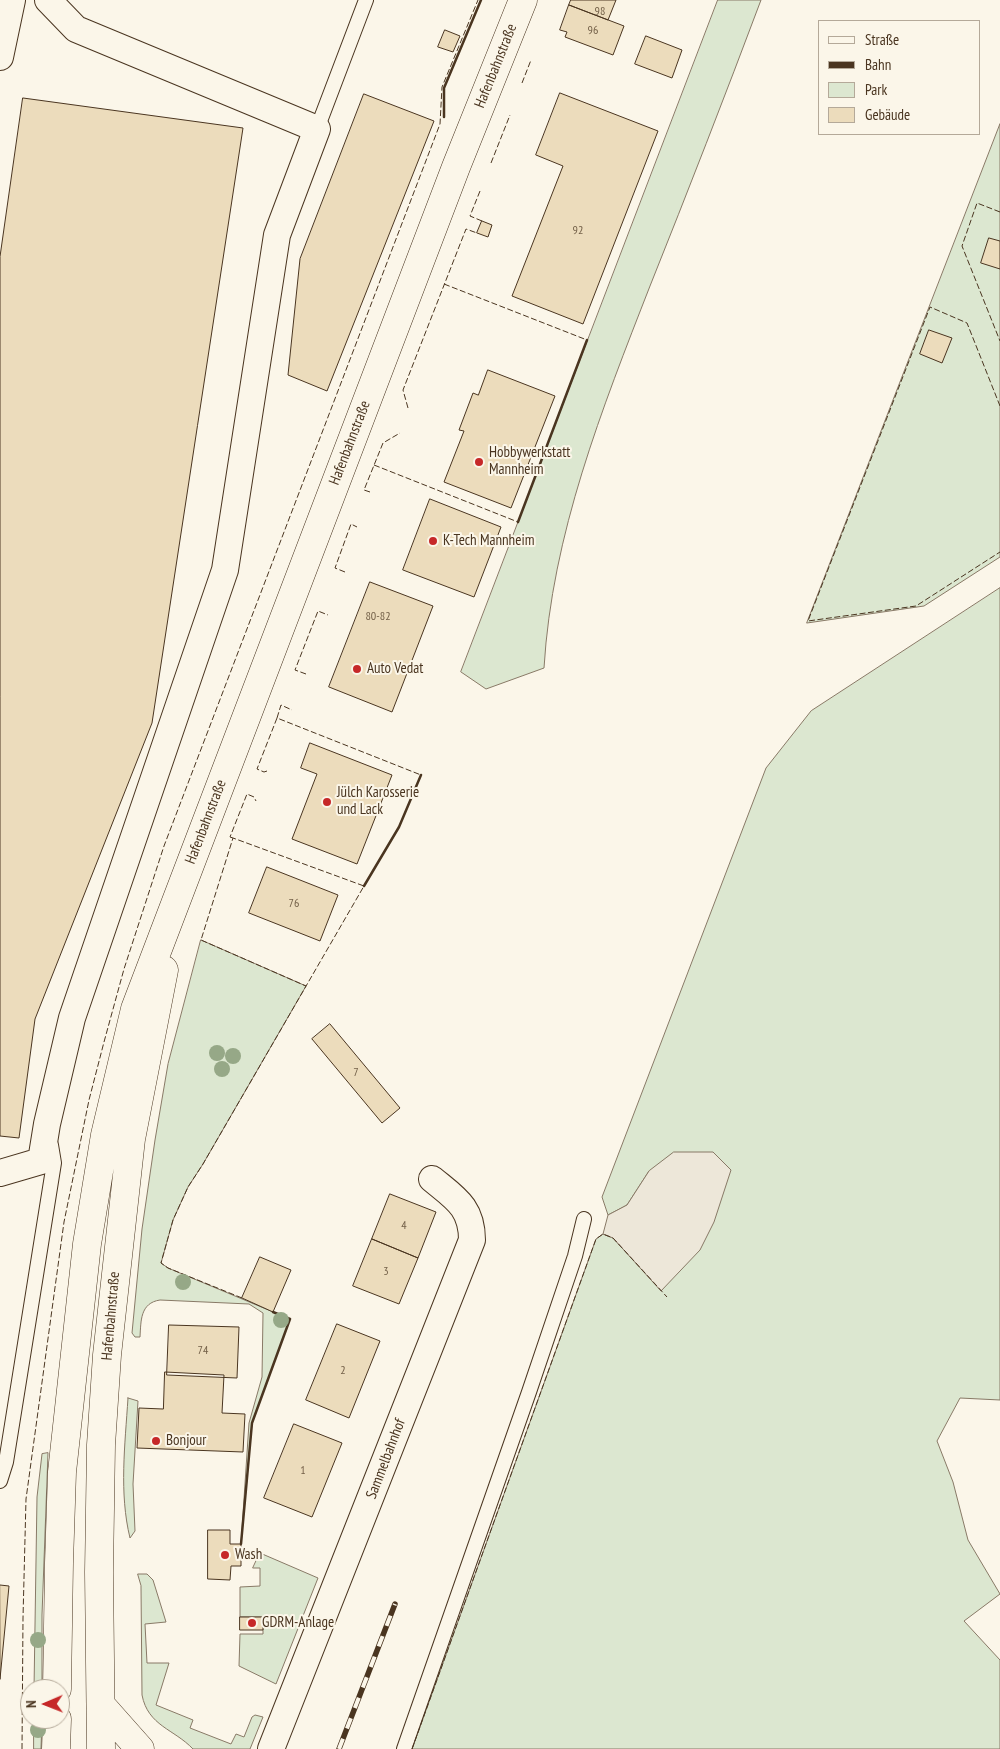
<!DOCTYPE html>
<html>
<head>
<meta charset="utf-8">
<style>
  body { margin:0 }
  #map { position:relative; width:1000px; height:1749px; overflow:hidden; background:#fbf6e9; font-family:"PT Sans Narrow",sans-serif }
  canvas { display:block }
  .legend { position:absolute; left:818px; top:20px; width:162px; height:115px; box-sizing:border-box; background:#fbf6e9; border:1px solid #b4a999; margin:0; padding:6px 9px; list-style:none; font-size:15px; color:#4a3520 }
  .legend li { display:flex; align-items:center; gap:10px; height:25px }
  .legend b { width:25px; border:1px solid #b4a999 }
  .north { position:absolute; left:20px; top:1679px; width:50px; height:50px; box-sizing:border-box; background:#fbf6e9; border:1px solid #b4a999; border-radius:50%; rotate:269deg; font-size:14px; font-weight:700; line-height:20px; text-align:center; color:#4a3520 }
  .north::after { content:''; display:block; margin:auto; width:18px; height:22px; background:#c62828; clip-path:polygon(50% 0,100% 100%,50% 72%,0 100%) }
</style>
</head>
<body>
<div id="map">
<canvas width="1000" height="1749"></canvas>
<ul class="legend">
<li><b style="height:6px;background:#fbf6e9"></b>Straße</li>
<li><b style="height:6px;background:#4a3520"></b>Bahn</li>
<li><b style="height:14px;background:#dce7d0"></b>Park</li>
<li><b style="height:14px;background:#ecdcbc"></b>Gebäude</li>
</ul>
<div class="north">N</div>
</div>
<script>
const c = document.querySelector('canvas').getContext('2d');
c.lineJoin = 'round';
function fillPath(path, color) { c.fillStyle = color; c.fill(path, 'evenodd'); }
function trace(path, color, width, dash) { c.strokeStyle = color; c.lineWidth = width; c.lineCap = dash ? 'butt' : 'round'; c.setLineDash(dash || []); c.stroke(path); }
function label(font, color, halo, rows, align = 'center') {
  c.font = font + ' "PT Sans Narrow",sans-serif'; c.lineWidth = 4; c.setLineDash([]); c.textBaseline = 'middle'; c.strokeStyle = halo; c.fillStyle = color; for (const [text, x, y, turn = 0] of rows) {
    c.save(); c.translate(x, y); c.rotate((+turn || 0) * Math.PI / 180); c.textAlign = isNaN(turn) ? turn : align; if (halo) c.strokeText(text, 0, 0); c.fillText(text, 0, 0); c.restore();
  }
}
const green = new Path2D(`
  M 718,0 L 761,0 C 725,96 688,191 650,286 C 602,409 552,534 544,668 L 486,689 L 461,672 Z
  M 1000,124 L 1000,557 L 924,606 L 807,623 Z
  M 1000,588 L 1000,1400 L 960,1398 L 937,1441 L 953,1482 L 968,1540 L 1000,1594 L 964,1621 L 1000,1660 L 1000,1749 L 412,1749 L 596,1239 L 603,1234 L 613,1238 L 661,1290 L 649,1171 L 627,1205 L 608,1215 L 602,1197 L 766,768 L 811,711 Z
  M 201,940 L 306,986 L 203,1164 L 188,1187 L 173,1220 L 161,1263 L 168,1268 L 290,1319 L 252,1423 L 241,1544 L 249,1423 L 262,1377 L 263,1313 L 249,1304 L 160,1300 C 140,1303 141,1321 140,1337 L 135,1337 L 132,1333 L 142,1229 L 155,1140 L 168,1064 Z
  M 128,1398 L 138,1401 L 133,1484 L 135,1531 L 130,1538 C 119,1493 125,1445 128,1398 Z
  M 48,1453 L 42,1615 L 42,1689 L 34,1689 L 37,1497 L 42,1454 Z
  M 260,1553 L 318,1578 L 276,1684 L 239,1666 L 240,1634 L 263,1634 L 263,1617 L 240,1617 L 240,1587 L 260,1586 L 260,1568 L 253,1568 Z
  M 138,1574 L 147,1574 L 153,1580 L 166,1622 L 145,1624 L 147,1663 L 169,1663 L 156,1705 L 193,1720 L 190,1728 L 231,1744 L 236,1734 L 244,1737 L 252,1717 L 255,1715 L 263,1717 L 250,1749 L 193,1749 C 174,1729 148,1726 142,1695 L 141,1586 Z
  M 34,1719 L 42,1719 L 41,1749 L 34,1749 Z`);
const parking = new Path2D(`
  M 674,1152 L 713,1152 L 731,1170 L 714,1222 L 700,1250 L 661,1291 L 613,1238 L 603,1234 L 608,1215 L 627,1205 L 649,1171 Z`);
const building = new Path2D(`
  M 571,0 L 616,0 L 608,20 L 569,5 Z
  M 569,5 L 624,26 L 613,55 L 565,37 L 567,32 L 560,30 Z
  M 445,30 L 460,36 L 453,52 L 438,47 Z
  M 646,36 L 682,50 L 672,78 L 635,64 Z
  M 560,93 L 658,131 L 583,324 L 512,296 L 563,166 L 536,155 Z
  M 364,94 L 434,121 L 327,391 L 288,375 L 300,259 Z
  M 23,98 L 243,128 L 152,723 L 35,1019 L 19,1138 L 0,1136 L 0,257 Z
  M 482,221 L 492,225 L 488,237 L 477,233 Z
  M 989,238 L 1000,241 L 1000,269 L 981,263 Z
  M 929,330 L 952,338 L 942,363 L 920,354 Z
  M 488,370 L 555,396 L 511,508 L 444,482 L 464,431 L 459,430 L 473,393 L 478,395 Z
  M 430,499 L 501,527 L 474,597 L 403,570 Z
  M 370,582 L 433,606 L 392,712 L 329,687 Z
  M 310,743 L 392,775 L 357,864 L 292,839 L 317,774 L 301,768 Z
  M 267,867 L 338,895 L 320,941 L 249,913 Z
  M 330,1024 L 400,1108 L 382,1123 L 312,1039 Z
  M 390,1194 L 436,1212 L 418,1258 L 372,1239 Z
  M 372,1239 L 418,1258 L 399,1304 L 353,1286 Z
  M 260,1257 L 291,1270 L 273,1312 L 242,1298 Z
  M 337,1324 L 380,1341 L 349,1418 L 306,1400 Z
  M 169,1325 L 239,1327 L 237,1378 L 167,1375 Z
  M 165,1372 L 224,1375 L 222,1413 L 245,1414 L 243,1452 L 137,1448 L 139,1408 L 163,1409 Z
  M 294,1424 L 342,1443 L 312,1517 L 264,1498 Z
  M 208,1530 L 230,1530 L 230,1544 L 241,1544 L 241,1566 L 231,1566 L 230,1580 L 208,1579 Z
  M 0,1585 L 9,1586 L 0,1679 Z
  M 240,1617 L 263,1617 L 263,1630 L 240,1630 Z`);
const lane = new Path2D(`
  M 317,129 L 366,0
  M 0,1481 L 6,1462 L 54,1163 L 51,1145
  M 404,1749 L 529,1392 L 575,1256 L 584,1219`);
const street = new Path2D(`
  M 0,57 L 12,0
  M 0,1173 L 41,1161 L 47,1124 L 72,1018 L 225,570 L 277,235 L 317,129 L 76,29 L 48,0
  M 271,1749 L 472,1240 C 472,1207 455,1198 432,1179`);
const secondary = new Path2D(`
  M 57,1689 L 59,1563 L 62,1472 L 87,1244 L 105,1135 L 135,1009 L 456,167 L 523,0
  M 101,1705 L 140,1749
  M 56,1749 L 57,1719
  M 101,1749 L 99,1572 L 101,1445 L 107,1355 L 131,1139 L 164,970`);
const rail = new Path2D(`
  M 339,1749 L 395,1604`);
const fence = new Path2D(`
  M 522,83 L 531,60
  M 491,163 L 510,115
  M 480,191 L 470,216 L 482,221
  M 1000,212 L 977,203 L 962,246 L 1000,341
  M 444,284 L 587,340
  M 1000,406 L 967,323 L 930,307 L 808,621 L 916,606 L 1000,552
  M 408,408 L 403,390 L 466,229 L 477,233
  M 374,465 L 518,522
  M 370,492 L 364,490 L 383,443 L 400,433
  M 345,572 L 335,568 L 351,524 L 357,527
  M 306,674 L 295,670 L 318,611 L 328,615
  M 277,718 L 281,705 L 292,710
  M 267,771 L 264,772 L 257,769 L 277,718 L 421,775
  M 233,838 L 230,837 L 247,794 L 254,797 L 256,801
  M 242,1298 L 168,1268 L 161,1263 L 173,1220 L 188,1187 L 203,1164 L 364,886 L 233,838 L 201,940 L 306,986
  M 22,1749 L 23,1618 L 26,1499 L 64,1222 L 89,1100 L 104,1042 L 124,969 L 164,846 L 440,124 L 442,87 L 478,0
  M 412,1749 L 596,1239 L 603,1234 L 613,1238 L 667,1297`);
const wall = new Path2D(`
  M 444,117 L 444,88 L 481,0
  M 518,522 L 587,340
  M 364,886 L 399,827 L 421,775
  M 241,1544 L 252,1423 L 290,1319 L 273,1312`);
const trees = [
  [217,1053],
  [233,1056],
  [222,1069],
  [183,1282],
  [281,1320],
  [38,1640],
  [38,1730]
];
const markers = [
  [479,462,5,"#c62828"],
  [433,541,5,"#c62828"],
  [357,669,5,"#c62828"],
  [327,802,5,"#c62828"],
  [156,1441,5,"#c62828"],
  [225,1555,5,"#c62828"],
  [252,1623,5,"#c62828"]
];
const numberNames = [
  ["98",600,12],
  ["96",593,31],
  ["92",578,231],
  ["80-82",378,617],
  ["76",294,904],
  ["7",356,1073],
  ["4",404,1226],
  ["3",386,1272],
  ["74",203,1351],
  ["2",343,1371],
  ["1",303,1471]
];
const streetNames = [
  ["Hafenbahnstraße",496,66,-68],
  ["Hafenbahnstraße",350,443,-69],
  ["Hafenbahnstraße",206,822,-69],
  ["Hafenbahnstraße",111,1316,-85],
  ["Sammelbahnhof",386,1459,-69]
];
const poiNames = [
  ["Hobbywerkstatt",489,453],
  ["Mannheim",489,470],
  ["K-Tech Mannheim",443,541],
  ["Auto Vedat",367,669],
  ["Jülch Karosserie",337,793],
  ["und Lack",337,810],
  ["Bonjour",166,1441],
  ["Wash",235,1555],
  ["GDRM-Anlage",262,1623]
];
fillPath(green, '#dce7d0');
trace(green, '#887966', 1);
fillPath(parking, '#ede7d9');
trace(parking, '#887966', 1);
fillPath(building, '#ecdcbc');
trace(building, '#4a3520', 1);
trace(lane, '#4a3520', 16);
trace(street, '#4a3520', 28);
trace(secondary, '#4a3520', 29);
trace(lane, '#fbf6e9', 14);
trace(street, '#fbf6e9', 26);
trace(secondary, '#fbf6e9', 28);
trace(rail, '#4a3520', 5.5);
trace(rail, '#fbf6e9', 4, [11]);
trace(fence, '#4a3520', 1, [6, 2.5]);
trace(wall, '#4a3520', 2.5);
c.fillStyle = '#96a887';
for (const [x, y] of trees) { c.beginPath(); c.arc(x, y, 8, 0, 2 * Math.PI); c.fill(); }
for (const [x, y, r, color] of markers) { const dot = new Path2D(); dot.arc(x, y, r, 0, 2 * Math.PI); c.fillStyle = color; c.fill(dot); trace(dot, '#fbf6e9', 2); }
label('12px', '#725f47', null, numberNames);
label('15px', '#4a3520', '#fbf6e9', streetNames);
label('15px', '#4a3520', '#fbf6e9', poiNames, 'left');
</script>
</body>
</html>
